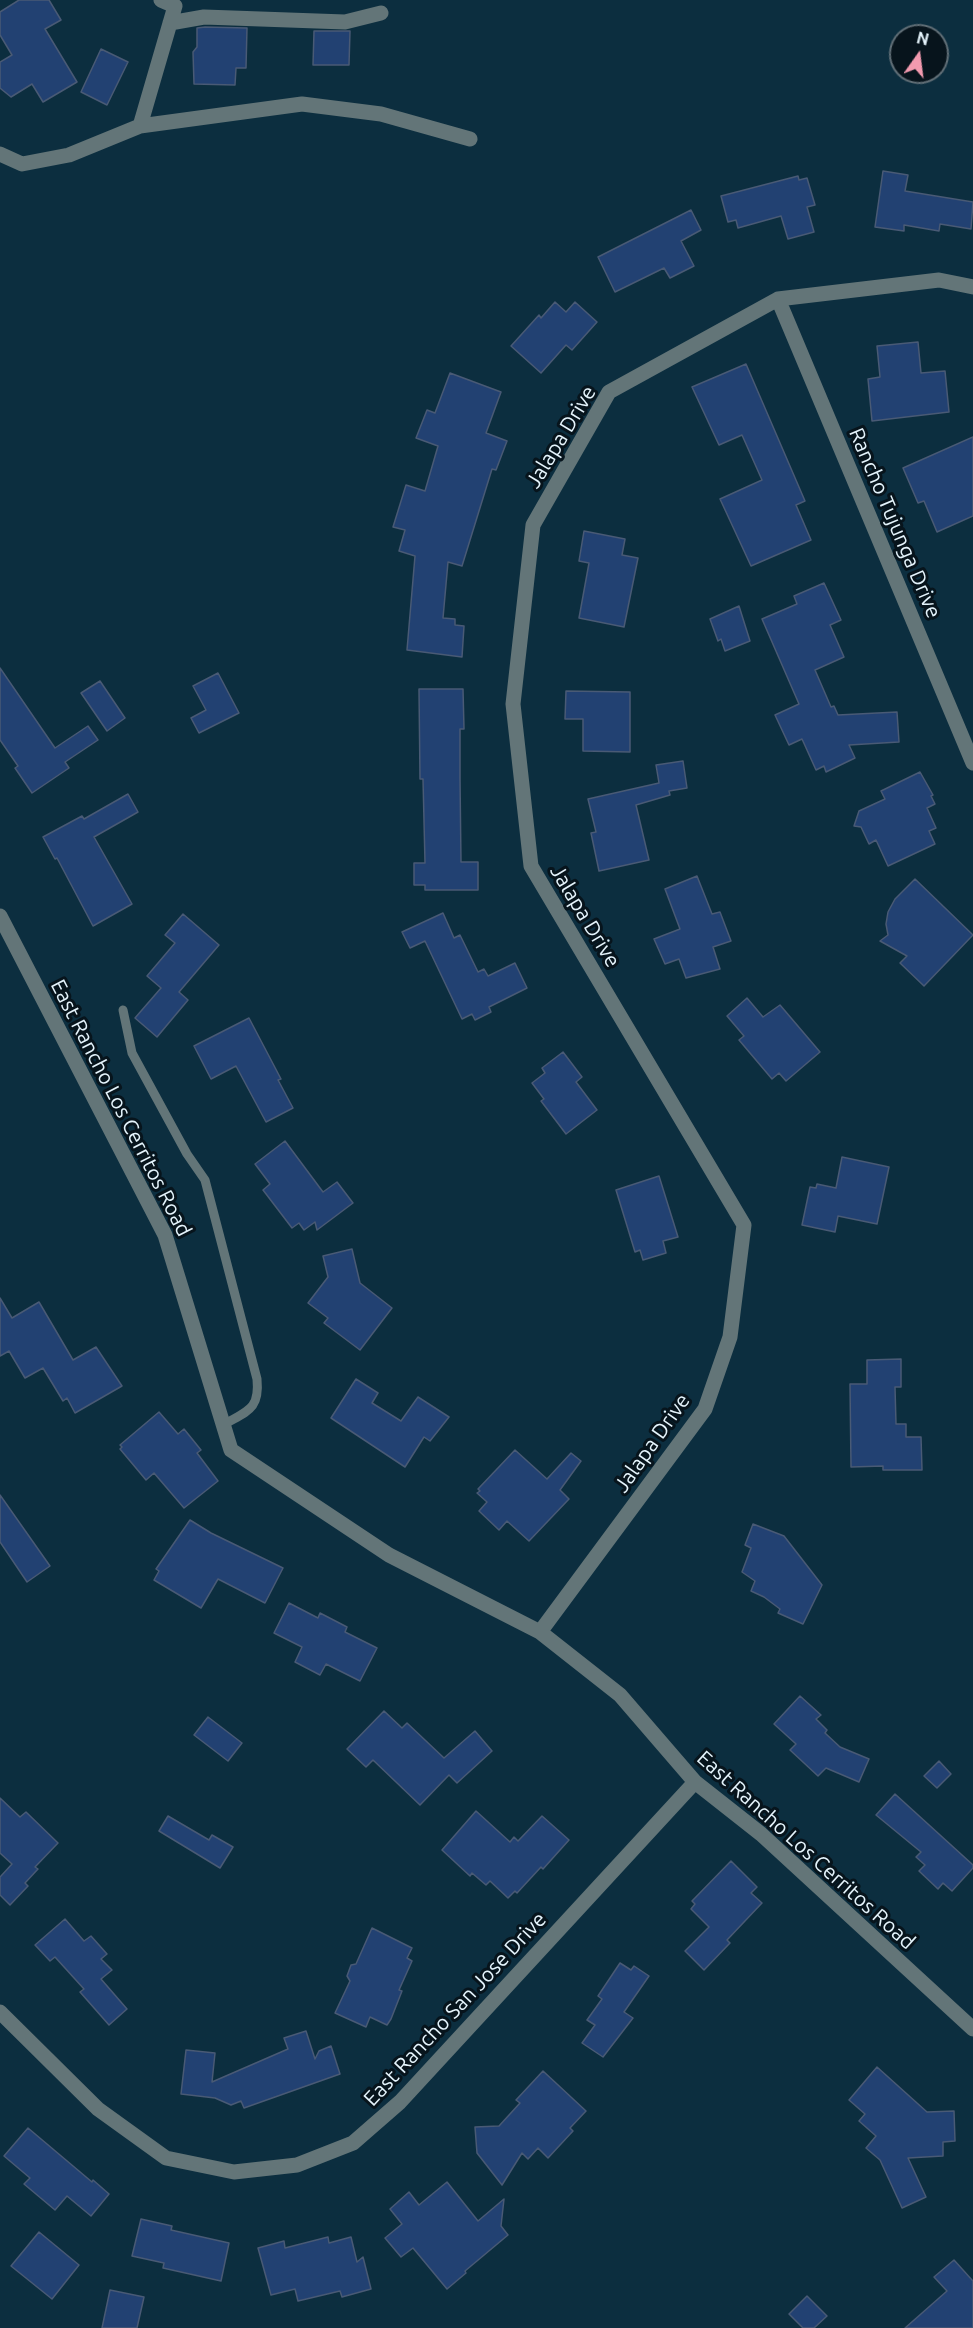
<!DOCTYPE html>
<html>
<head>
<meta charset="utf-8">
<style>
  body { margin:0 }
  #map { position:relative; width:973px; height:2328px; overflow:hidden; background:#0c2e3f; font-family:Ubuntu,sans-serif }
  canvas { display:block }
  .north { position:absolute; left:889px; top:24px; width:60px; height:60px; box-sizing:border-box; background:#07141c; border:2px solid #606e76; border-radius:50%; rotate:14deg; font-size:16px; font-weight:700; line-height:24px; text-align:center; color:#e5f4fc }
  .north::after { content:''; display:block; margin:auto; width:21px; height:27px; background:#f29aaf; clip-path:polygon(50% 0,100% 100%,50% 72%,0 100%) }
</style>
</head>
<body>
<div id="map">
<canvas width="973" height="2328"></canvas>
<div class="north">N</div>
</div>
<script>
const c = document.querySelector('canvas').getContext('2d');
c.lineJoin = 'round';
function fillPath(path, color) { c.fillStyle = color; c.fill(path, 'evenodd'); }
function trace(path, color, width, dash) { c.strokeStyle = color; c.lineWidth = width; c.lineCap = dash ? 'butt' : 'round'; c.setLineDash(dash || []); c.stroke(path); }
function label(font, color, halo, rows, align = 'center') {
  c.font = font + ' Ubuntu,sans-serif'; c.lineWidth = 6; c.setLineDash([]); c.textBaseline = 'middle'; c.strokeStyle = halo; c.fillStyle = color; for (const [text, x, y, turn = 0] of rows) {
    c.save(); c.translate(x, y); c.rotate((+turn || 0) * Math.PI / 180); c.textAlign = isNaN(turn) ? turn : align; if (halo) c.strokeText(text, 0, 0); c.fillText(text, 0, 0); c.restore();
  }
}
const building = new Path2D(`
  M 19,0 L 49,0 L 61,20 L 45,29 L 77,82 L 43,102 L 32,84 L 11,97 L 0,88 L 0,62 L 12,55 L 0,35 L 0,12 Z
  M 205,27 L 247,28 L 246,68 L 236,68 L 235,85 L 194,84 L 193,52 L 197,47 L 197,28 Z
  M 314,31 L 350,31 L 349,65 L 313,65 Z
  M 101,49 L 128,62 L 107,105 L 81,92 Z
  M 883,171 L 908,175 L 905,191 L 973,202 L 971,229 L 940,224 L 939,231 L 904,225 L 904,231 L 875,227 Z
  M 798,176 L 799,180 L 807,178 L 815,205 L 807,207 L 814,232 L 788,239 L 781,216 L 738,228 L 736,220 L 728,222 L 721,196 Z
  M 691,210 L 701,230 L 681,241 L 694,266 L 670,278 L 664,268 L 615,292 L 598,257 Z
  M 555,302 L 566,312 L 575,302 L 597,322 L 572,350 L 566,345 L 541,373 L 511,346 L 539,315 L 541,318 Z
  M 918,342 L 921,373 L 945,371 L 949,412 L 872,421 L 868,379 L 880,377 L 877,346 Z
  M 746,364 L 805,501 L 796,505 L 811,540 L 751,566 L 720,499 L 762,480 L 742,435 L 719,445 L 692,387 Z
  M 450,373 L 501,392 L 486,433 L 507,441 L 496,470 L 492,469 L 462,566 L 448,562 L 443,618 L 455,619 L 455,625 L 464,626 L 462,657 L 407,650 L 415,556 L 399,551 L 405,530 L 393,527 L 406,485 L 425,491 L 438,446 L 416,438 L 427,410 L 435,413 Z
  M 973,437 L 973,516 L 937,532 L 924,501 L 918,503 L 903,468 Z
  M 584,531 L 625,539 L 622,555 L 638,558 L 624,627 L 579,618 L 589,563 L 579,561 Z
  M 824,583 L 841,620 L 830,625 L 844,657 L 815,670 L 831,707 L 834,706 L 838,715 L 897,712 L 899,742 L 849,745 L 855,758 L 826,772 L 824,766 L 816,770 L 802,739 L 789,745 L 775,715 L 799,704 L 762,619 L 797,604 L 794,596 Z
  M 739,606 L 750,641 L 725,651 L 721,639 L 718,641 L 710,619 Z
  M 0,668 L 55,748 L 88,726 L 98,740 L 65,762 L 69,768 L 32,793 L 15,768 L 18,766 L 0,740 Z
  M 218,673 L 239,713 L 199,733 L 191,718 L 206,710 L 193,686 Z
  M 100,681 L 125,718 L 107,731 L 81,693 Z
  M 419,689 L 463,689 L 464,729 L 460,729 L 460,778 L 461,862 L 478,862 L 478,890 L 425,890 L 425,885 L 414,885 L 414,863 L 425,863 L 423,779 L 420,779 Z
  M 566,691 L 630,692 L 630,752 L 583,751 L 583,719 L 565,719 Z
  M 683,761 L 687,788 L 669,791 L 670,795 L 636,805 L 649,860 L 599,871 L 591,833 L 596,832 L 588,799 L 659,783 L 656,765 Z
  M 920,772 L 933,795 L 931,796 L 935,804 L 927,808 L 936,828 L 929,831 L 935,844 L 888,866 L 876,840 L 869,844 L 861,827 L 854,826 L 859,811 L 885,799 L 881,791 Z
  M 128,794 L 138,812 L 94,837 L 132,904 L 93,926 L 57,858 L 55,859 L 43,837 L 82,816 L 84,819 Z
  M 697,876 L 712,914 L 720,912 L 731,941 L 713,947 L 720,969 L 686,978 L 679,959 L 665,964 L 654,939 L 680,929 L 665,889 Z
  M 915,879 L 973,935 L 924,986 L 900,963 L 907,956 L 880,941 L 888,935 L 886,924 L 888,912 L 895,899 Z
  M 443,913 L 454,938 L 460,935 L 478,972 L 484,969 L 488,976 L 515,963 L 527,988 L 489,1007 L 491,1012 L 475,1020 L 472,1014 L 462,1019 L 425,941 L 410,948 L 402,932 Z
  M 183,914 L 219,945 L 179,992 L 188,1000 L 157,1037 L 135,1018 L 161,988 L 147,976 L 175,943 L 165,935 Z
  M 747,998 L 763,1017 L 780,1005 L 820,1052 L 786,1081 L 779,1073 L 772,1079 L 739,1040 L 744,1036 L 727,1016 Z
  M 249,1018 L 281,1079 L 278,1080 L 293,1108 L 266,1122 L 236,1066 L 211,1079 L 194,1046 Z
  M 563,1052 L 582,1077 L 576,1082 L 597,1110 L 566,1134 L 541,1101 L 544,1099 L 532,1083 L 545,1073 L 542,1068 Z
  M 285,1141 L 323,1192 L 337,1182 L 353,1203 L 317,1230 L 315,1222 L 304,1230 L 299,1223 L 292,1228 L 263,1190 L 270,1184 L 255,1164 Z
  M 842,1157 L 889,1167 L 877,1224 L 838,1216 L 835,1232 L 802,1225 L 810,1187 L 816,1188 L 817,1184 L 836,1188 Z
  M 659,1176 L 678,1237 L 663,1241 L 666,1253 L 643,1260 L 640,1250 L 635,1252 L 616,1190 Z
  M 352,1249 L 360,1283 L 392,1308 L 360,1350 L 324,1323 L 328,1318 L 308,1303 L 328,1277 L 323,1256 Z
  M 0,1298 L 12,1318 L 39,1302 L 73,1360 L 96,1347 L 122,1386 L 75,1413 L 67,1398 L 63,1401 L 43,1368 L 25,1378 L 9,1351 L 0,1356 Z
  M 901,1359 L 901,1387 L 895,1387 L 896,1424 L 906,1424 L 906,1437 L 921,1437 L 922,1470 L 883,1470 L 883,1466 L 851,1467 L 850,1384 L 867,1384 L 867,1360 Z
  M 356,1379 L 378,1393 L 372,1403 L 401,1421 L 418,1397 L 449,1417 L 430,1441 L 424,1437 L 405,1467 L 331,1418 Z
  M 159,1412 L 178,1434 L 184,1429 L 201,1450 L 197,1453 L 218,1481 L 184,1508 L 154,1473 L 146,1480 L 120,1449 L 122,1447 L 120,1445 Z
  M 515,1450 L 547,1479 L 571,1453 L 581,1461 L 560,1490 L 569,1499 L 529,1541 L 507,1521 L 499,1530 L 479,1511 L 487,1502 L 477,1493 L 480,1491 L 478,1489 Z
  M 0,1495 L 50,1566 L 27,1582 L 0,1542 Z
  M 190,1520 L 211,1533 L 283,1568 L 265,1603 L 218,1579 L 201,1608 L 154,1580 L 159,1571 L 156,1569 Z
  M 753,1524 L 784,1536 L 822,1585 L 803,1624 L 778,1613 L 780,1609 L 764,1597 L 751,1591 L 755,1581 L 742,1572 L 751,1548 L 745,1545 Z
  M 289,1603 L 318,1618 L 320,1613 L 347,1627 L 345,1632 L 377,1648 L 360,1681 L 326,1664 L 320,1675 L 295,1662 L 302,1647 L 274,1633 Z
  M 800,1696 L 821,1715 L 816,1719 L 827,1730 L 825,1733 L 840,1747 L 869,1759 L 859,1782 L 826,1768 L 818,1776 L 790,1750 L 796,1744 L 774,1724 Z
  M 384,1711 L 402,1728 L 407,1723 L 444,1758 L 475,1731 L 492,1751 L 457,1783 L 449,1775 L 420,1805 L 373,1760 L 366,1767 L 347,1749 Z
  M 208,1717 L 242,1743 L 228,1761 L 194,1735 Z
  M 939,1761 L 951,1774 L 937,1788 L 924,1776 Z
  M 895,1794 L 973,1865 L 973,1868 L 952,1891 L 943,1883 L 938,1889 L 919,1871 L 925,1865 L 916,1857 L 921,1852 L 876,1815 Z
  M 0,1798 L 20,1817 L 26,1812 L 58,1843 L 35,1867 L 38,1869 L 25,1883 L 28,1886 L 10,1905 L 0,1895 L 0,1877 L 12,1864 L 0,1853 Z
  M 476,1811 L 510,1842 L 514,1837 L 518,1841 L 542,1816 L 569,1840 L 543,1869 L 541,1867 L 517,1893 L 515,1891 L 508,1898 L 490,1881 L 486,1885 L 472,1873 L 470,1876 L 442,1850 Z
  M 168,1816 L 209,1840 L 212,1835 L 233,1847 L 220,1868 L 159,1831 Z
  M 731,1861 L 757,1887 L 751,1893 L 762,1903 L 727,1940 L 730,1943 L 704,1970 L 685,1951 L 709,1927 L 691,1909 L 695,1904 L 692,1901 Z
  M 65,1919 L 84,1941 L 91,1936 L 107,1954 L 101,1959 L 112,1970 L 101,1979 L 127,2009 L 109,2025 L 80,1992 L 84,1989 L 55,1957 L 50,1961 L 35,1945 Z
  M 372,1928 L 412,1948 L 407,1958 L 412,1961 L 399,1990 L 402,1991 L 391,2019 L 387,2025 L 370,2017 L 366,2027 L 335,2013 L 350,1981 L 347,1976 L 351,1965 L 356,1964 Z
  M 620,1963 L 631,1970 L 634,1966 L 649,1976 L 624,2012 L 633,2018 L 603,2057 L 582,2043 L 595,2025 L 587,2020 L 602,1999 L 598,1996 Z
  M 306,2031 L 315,2059 L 319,2051 L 331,2046 L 340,2074 L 244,2108 L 241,2101 L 231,2105 L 215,2098 L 181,2094 L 186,2050 L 215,2053 L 212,2082 L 288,2049 L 284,2038 Z
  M 877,2067 L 927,2112 L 954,2111 L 955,2141 L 943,2142 L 943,2156 L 908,2158 L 926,2197 L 902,2208 L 880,2160 L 866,2148 L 876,2136 L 859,2121 L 865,2114 L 849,2100 Z
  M 543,2071 L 586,2111 L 570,2128 L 573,2131 L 548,2158 L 538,2148 L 528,2159 L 522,2153 L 502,2185 L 477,2153 L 475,2127 L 499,2126 L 520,2103 L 516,2100 Z
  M 28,2128 L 92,2182 L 93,2180 L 109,2194 L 91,2216 L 67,2196 L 55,2210 L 24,2184 L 30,2178 L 4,2156 Z
  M 447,2182 L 478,2221 L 504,2199 L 501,2226 L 508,2235 L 465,2271 L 466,2273 L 447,2289 L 413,2248 L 401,2257 L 385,2238 L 402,2224 L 390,2209 L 409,2192 L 419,2205 Z
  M 141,2219 L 172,2226 L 171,2230 L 229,2243 L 221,2281 L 163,2268 L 164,2263 L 132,2256 Z
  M 39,2232 L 79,2265 L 52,2299 L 11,2266 Z
  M 328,2237 L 329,2243 L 351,2237 L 357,2262 L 363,2257 L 371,2289 L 342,2297 L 340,2291 L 298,2301 L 295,2289 L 271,2295 L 258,2248 L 284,2241 L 285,2248 Z
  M 954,2260 L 973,2281 L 973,2328 L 905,2328 L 947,2291 L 934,2277 Z
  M 110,2290 L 144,2297 L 137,2328 L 102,2328 Z
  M 807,2296 L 827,2316 L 814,2328 L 803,2328 L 789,2314 Z`);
const service = new Path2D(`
  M 123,1010 L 132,1053 L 187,1154 L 205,1180 L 257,1379 C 260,1410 247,1411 223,1425`);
const minor = new Path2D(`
  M 170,23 L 204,17 L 345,22 L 381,13
  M 140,126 L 302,104 L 381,114 L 470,139
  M 0,154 L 22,164 L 69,155 L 140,126 L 175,6 L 161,0
  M 778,299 L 973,763
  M 0,916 L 165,1235 L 231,1450 L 389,1555 L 540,1632 L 620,1695 L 695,1782 L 761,1834 L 973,2029
  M 540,1632 L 705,1409 L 730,1337 L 744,1225 L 531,866 L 513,704 L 533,525 L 609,392 L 778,299 L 939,280 L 973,287
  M 0,2012 L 98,2109 L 166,2158 L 234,2172 L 297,2165 L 353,2143 L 400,2102 L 695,1782`);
const streetNames = [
  ["Jalapa Drive",561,437,-59],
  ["Rancho Tujunga Drive",895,523,67],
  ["Jalapa Drive",585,916,59],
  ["East Rancho Los Cerritos Road",121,1108,63],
  ["Jalapa Drive",652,1443,-55],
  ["East Rancho Los Cerritos Road",806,1850,42],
  ["East Rancho San Jose Drive",455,2009,-47]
];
fillPath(building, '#224172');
trace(building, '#495a75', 1.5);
trace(service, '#637578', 9);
trace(minor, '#637578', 15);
label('21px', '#e5f4fc', '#07141c', streetNames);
</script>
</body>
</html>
